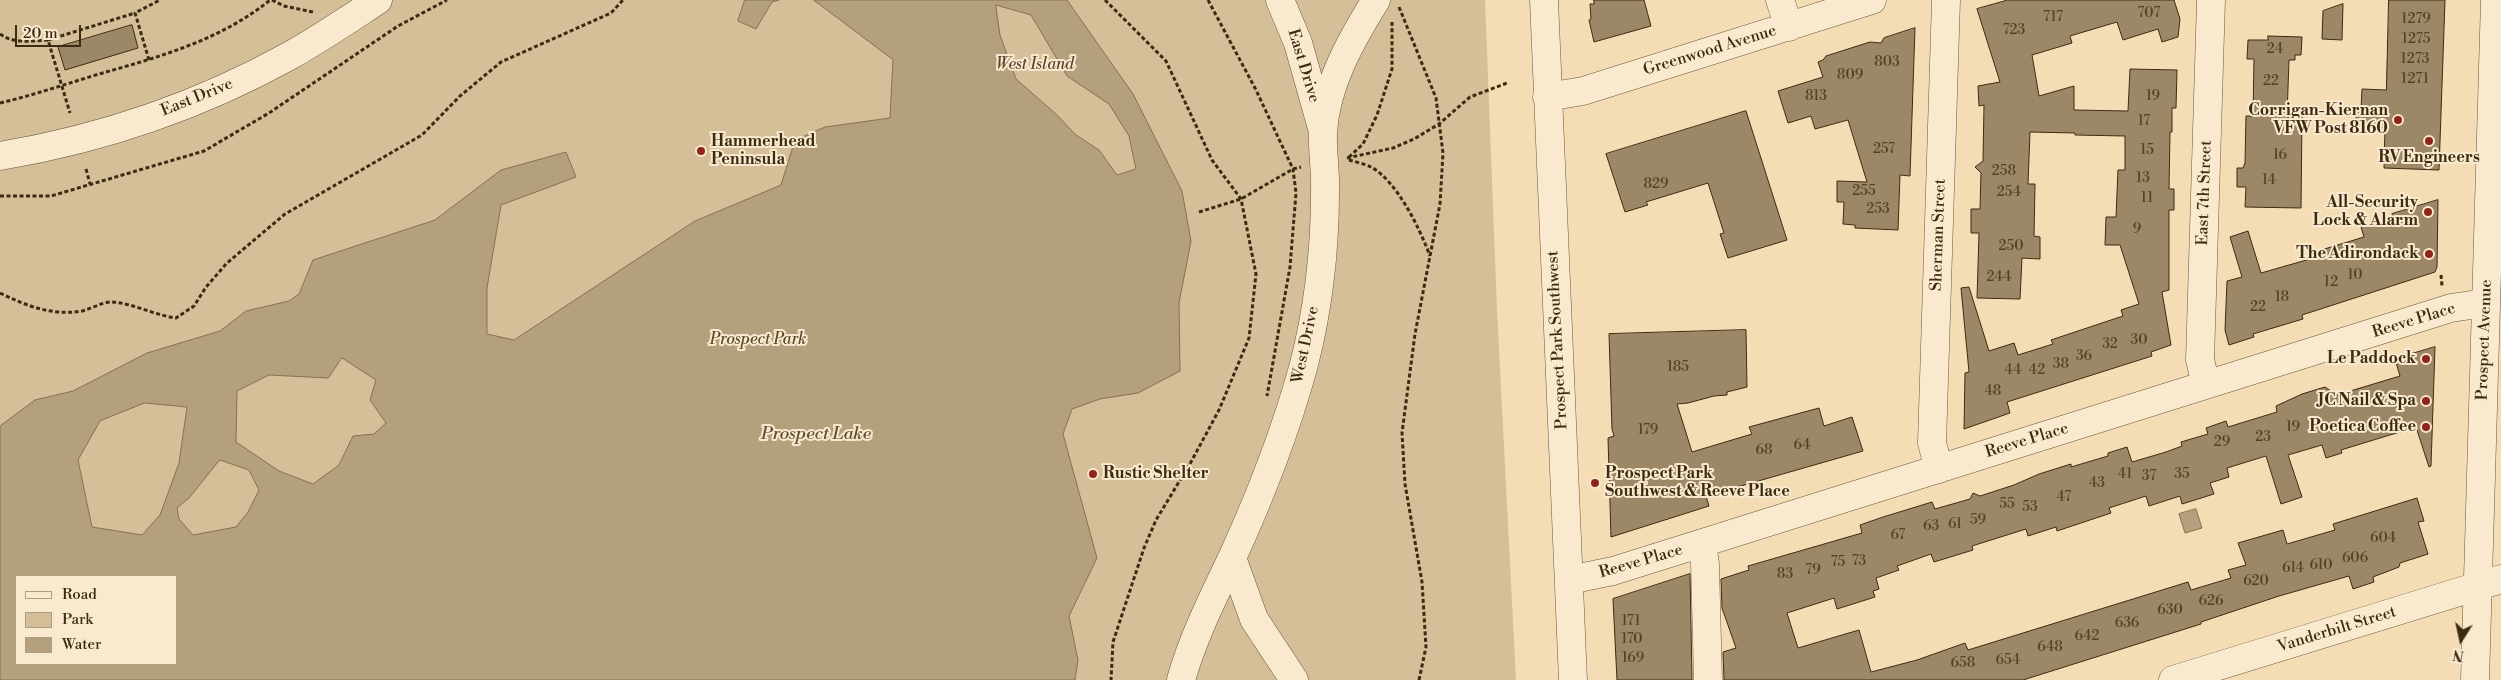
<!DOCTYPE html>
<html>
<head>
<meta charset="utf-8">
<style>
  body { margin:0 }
  #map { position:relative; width:2501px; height:680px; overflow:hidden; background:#f4ddb5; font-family:"Libre Bodoni",serif }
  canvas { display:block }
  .legend { position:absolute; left:15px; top:575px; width:162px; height:90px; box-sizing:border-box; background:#f8e9cf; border:1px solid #ad9d84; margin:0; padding:6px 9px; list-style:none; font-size:15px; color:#3c2b13 }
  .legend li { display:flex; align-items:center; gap:10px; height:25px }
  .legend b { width:25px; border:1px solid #ad9d84 }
  .north { position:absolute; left:2436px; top:615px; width:50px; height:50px; -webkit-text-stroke:4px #f8e9cf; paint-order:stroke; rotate:190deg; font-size:14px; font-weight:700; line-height:20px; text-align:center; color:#3c2b13 }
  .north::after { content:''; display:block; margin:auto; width:18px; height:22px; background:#3c2b13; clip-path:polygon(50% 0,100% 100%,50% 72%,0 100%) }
  .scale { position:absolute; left:15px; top:25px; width:66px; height:22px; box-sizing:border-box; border:2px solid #3c2b13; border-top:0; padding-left:6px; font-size:15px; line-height:18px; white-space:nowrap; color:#3c2b13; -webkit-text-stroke:4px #f8e9cf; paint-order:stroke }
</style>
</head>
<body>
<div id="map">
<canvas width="2501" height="680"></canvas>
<ul class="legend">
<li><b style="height:6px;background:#f8e9cf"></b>Road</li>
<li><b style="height:14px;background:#d5bf99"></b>Park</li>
<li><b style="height:14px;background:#b5a07e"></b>Water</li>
</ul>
<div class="north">N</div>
<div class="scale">20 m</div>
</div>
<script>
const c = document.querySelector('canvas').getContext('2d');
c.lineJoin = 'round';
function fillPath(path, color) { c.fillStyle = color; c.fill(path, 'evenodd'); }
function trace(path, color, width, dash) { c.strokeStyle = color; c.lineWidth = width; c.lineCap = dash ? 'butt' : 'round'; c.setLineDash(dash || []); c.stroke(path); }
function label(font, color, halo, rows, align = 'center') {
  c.font = font + ' "Libre Bodoni",serif'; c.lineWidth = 4; c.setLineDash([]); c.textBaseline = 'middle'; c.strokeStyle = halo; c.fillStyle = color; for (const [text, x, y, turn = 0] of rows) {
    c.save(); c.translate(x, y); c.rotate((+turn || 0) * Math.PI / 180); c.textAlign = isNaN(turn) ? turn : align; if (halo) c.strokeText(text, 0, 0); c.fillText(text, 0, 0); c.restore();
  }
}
const green = new Path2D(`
  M 0,0 L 1485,0 L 1497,310 L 1516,680 L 0,680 ZM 16,576 L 176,576 L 176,664 L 16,664 Z`);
const water = new Path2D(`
  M 745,0 L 779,0 L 772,2 L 756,29 L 738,21 Z
  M 814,0 L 1067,0 L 1133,94 L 1182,191 L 1191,241 L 1179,303 L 1180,371 L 1138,393 L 1100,399 L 1072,409 L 1063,434 L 1097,558 L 1069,616 L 1078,660 L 1075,680 L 0,680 L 0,426 L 35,400 L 73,391 L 147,353 L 220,331 L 246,311 L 289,301 L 299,294 L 313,260 L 435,220 L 501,170 L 566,152 L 576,177 L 501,205 L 487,288 L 487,334 L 514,340 L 695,221 L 781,185 L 795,140 L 825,127 L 890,118 L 893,60 ZM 996,5 L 1031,15 L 1067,76 L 1109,104 L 1129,136 L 1136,169 L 1117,175 L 1099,150 L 1076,135 L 1056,114 L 1016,79 L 1000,35 ZM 342,358 L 376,380 L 370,400 L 386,423 L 374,434 L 353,436 L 339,465 L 313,484 L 279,471 L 236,442 L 237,391 L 269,375 L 328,378 ZM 145,403 L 187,407 L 179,463 L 160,515 L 142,535 L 92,527 L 78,460 L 100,421 ZM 220,460 L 249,470 L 259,490 L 248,512 L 236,527 L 193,535 L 179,519 L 177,508 L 189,498 ZM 16,576 L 176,576 L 176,664 L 16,664 Z
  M 2196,509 L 2202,528 L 2185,533 L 2179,514 Z`);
const building = new Path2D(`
  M 1594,0 L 1644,0 L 1651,26 L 1594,42 L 1589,20 L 1591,19 L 1590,4 L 1594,4 Z
  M 2008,0 L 2174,0 L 2180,19 L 2178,37 L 2162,42 L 2158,29 L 2123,40 L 2117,22 L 2070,36 L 2072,43 L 2032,55 L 2039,96 L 2074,86 L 2074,110 L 2128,111 L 2130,69 L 2177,70 L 2176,108 L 2172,108 L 2172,132 L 2170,132 L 2169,189 L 2174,189 L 2174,210 L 2169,210 L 2169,290 L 2162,292 L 2171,345 L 2151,352 L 2152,356 L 2007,402 L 2010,413 L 1964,429 L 1965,373 L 1969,372 L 1961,288 L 1969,287 L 1989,351 L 2014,343 L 2018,355 L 2053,344 L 2051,340 L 2123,316 L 2121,310 L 2139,304 L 2120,245 L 2105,245 L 2106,217 L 2116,217 L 2118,170 L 2125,170 L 2125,136 L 2075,135 L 2075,133 L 2030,132 L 2028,184 L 2035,184 L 2034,236 L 2040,237 L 2040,259 L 2022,258 L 2020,299 L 1977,298 L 1979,233 L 1971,233 L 1971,209 L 1980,209 L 1981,173 L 1975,167 L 1983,161 L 1984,105 L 1979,106 L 1978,86 L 2000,82 L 1977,9 Z
  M 2389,0 L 2445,0 L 2439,170 L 2384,168 L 2385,128 L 2356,128 L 2356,109 L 2361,110 L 2362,89 L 2386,90 Z
  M 2343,4 L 2342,40 L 2322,39 L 2323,11 Z
  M 132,25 L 138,48 L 65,70 L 58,47 Z
  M 1915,28 L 1910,176 L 1900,175 L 1898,230 L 1855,228 L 1855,225 L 1843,224 L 1844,202 L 1837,202 L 1837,181 L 1867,182 L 1848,120 L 1815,129 L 1811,116 L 1788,123 L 1778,91 L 1823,77 L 1818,62 L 1823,60 L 1826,56 L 1870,42 L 1881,43 L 1884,38 Z
  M 2268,36 L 2302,37 L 2301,55 L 2295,55 L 2295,60 L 2289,60 L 2287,117 L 2302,117 L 2301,208 L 2245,207 L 2246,187 L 2237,187 L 2237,168 L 2243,168 L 2245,163 L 2246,116 L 2253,116 L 2254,59 L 2247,59 L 2248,40 L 2268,40 Z
  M 1746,111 L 1787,240 L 1728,258 L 1720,234 L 1724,233 L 1708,183 L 1646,202 L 1648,205 L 1625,212 L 1606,154 Z
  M 2438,200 L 2437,267 L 2435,272 L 2302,315 L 2303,319 L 2253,334 L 2254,337 L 2229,345 L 2225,330 L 2227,281 L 2242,277 L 2230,237 L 2248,231 L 2261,273 L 2310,259 L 2308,254 L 2364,237 L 2361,227 L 2393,217 L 2392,214 Z
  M 1746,330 L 1747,387 L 1727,392 L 1727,395 L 1714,396 L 1688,403 L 1677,404 L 1692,452 L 1752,434 L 1749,427 L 1819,408 L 1824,426 L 1852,417 L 1863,451 L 1706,496 L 1709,506 L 1611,537 L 1608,438 L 1614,436 L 1612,429 L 1609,334 Z
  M 2435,347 L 2431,466 L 2429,467 L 2416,427 L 2341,450 L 2342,453 L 2326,458 L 2322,445 L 2288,455 L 2302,497 L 2281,504 L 2266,456 L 2227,468 L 2229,477 L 2210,483 L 2214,494 L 2182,504 L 2180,496 L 2149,506 L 2146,496 L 2109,508 L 2111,513 L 2057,531 L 2056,527 L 2028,536 L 2026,529 L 1972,546 L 1973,550 L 1934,562 L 1931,554 L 1897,566 L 1899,570 L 1876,578 L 1879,589 L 1873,591 L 1875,597 L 1837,609 L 1834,598 L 1787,613 L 1798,648 L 1859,630 L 1871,672 L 1917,660 L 1965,643 L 1968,650 L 2188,582 L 2191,590 L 2231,578 L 2228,570 L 2246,565 L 2238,543 L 2283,530 L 2287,544 L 2335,530 L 2333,524 L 2417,498 L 2424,521 L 2418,522 L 2428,554 L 2400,563 L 2399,567 L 2373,577 L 2374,582 L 2353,589 L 2349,576 L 2279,596 L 2201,622 L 2201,624 L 2023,680 L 1724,680 L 1723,652 L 1736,648 L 1722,608 L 1721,579 L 1749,570 L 1748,566 L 1862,533 L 1860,525 L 1883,517 L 1932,502 L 1935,509 L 1970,499 L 1973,493 L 1980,496 L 2014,485 L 2039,474 L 2071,464 L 2071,467 L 2108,456 L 2108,453 L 2127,447 L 2132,462 L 2166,452 L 2182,446 L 2181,442 L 2208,434 L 2206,428 L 2226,421 L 2228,427 L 2277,412 L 2276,406 L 2302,394 L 2325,387 L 2337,395 L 2400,376 L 2395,359 Z
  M 1690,574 L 1692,680 L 1617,680 L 1613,599 Z`);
const path = new Path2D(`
  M 272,0 L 284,6 L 313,12
  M 1105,0 L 1166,61 L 1212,160 L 1241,199 L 1256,274 L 1249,338 L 1219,410 L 1191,462 L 1156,520 L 1144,548 L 1113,642 L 1111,680
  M 1208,0 L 1256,90 L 1293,169 L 1296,193 L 1290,267 L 1267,396
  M 1399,7 L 1436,98 L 1443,153 L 1440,204 L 1415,334 L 1402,433 L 1405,484 L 1422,582 L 1426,647 L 1419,680
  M 0,34 C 13,44 32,41 48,40 L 70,113
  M 48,40 L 135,13
  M 149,60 L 135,13 L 160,0
  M 0,103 C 34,95 66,84 99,74 C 159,57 221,40 270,0
  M 1349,157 L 1363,144 L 1377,115 L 1392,69 L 1392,22
  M 1347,158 L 1393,148 L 1414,139 L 1439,124 L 1470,97 L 1507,83
  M 1349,160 C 1356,162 1365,164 1371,167 C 1397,181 1420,229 1430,256
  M 86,169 L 90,184
  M 0,196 L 51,196 L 204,151 L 269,113 L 398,26 L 447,0
  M 1199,212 L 1241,199 L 1293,169 L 1301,167
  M 2441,275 L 2442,286
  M 0,293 C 27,306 52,316 82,311 C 91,309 102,302 112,302 C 132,303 154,315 176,318 L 194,306 L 206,287 L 227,263 L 285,214 L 422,135 L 460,96 L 501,62 L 611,13 L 623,0`);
const minor = new Path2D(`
  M 1280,0 L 1298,43 L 1322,128
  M 1544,0 L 1573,680
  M 1780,0 L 1789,27
  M 1547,97 L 1583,91 L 1872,0
  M 0,156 C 101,139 201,105 291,55 C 321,38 349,19 378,0
  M 2206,385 L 2200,360 L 2211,0
  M 1939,469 L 1932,443 L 1946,0
  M 1702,544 L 1705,564 L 1708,680
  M 1232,558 L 1254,619 L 1294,680
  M 1569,580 L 1613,571 L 2451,308 L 2485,303
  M 1181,680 C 1193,637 1213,598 1232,558 C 1260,497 1285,433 1303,368 C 1318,311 1325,250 1325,192 C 1326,172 1322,151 1323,132 C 1326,84 1351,40 1376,0
  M 2173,680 L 2501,579
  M 2475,680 L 2495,0`);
const markers = [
  [2398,120,5,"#8f2418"],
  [2429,141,5,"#8f2418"],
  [701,151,5,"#8f2418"],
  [2428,212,5,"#8f2418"],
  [2429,254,5,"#8f2418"],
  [2426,359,5,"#8f2418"],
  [2426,401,5,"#8f2418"],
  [2426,427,5,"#8f2418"],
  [1093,474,5,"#8f2418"],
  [1595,483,5,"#8f2418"]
];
const numberNames = [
  ["707",2149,14],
  ["717",2053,18],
  ["1279",2416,20],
  ["723",2014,31],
  ["1275",2416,40],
  ["24",2275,50],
  ["1273",2415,60],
  ["803",1887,63],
  ["809",1850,76],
  ["1271",2415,80],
  ["22",2271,82],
  ["813",1816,97],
  ["19",2153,97],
  ["17",2144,122],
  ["257",1884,150],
  ["15",2147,151],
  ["16",2280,156],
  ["258",2004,172],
  ["13",2143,179],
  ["14",2269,181],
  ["829",1656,185],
  ["255",1864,192],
  ["254",2009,193],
  ["11",2147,199],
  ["253",1878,210],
  ["9",2137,230],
  ["250",2011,247],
  ["10",2355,276],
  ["244",1999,278],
  ["12",2331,283],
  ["18",2282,298],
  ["22",2258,308],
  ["30",2139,341],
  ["32",2110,345],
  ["36",2084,357],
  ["38",2061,365],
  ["185",1678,368],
  ["44",2013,371],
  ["42",2037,371],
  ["48",1993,392],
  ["19",2293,428],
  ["179",1648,431],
  ["23",2263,438],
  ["29",2222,443],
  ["64",1802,446],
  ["68",1764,451],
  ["41",2125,475],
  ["35",2182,475],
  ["37",2149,477],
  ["43",2097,484],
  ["47",2064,498],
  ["55",2007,505],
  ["53",2030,508],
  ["59",1978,521],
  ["61",1955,525],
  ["63",1931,527],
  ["67",1898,536],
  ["604",2383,539],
  ["606",2355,559],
  ["73",1859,562],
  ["75",1838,563],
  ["610",2321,566],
  ["614",2293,569],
  ["79",1813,571],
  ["83",1785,575],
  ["620",2256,582],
  ["626",2211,602],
  ["630",2170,611],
  ["171",1631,622],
  ["636",2127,624],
  ["642",2087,637],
  ["170",1632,640],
  ["648",2050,648],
  ["169",1633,659],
  ["654",2008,661],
  ["658",1963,664]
];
const streetNames = [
  ["Greenwood Avenue",1710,51,-17],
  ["East Drive",1303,66,73],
  ["East Drive",197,98,-22],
  ["East 7th Street",2205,193,-88],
  ["Sherman Street",1939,235,-88],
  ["Reeve Place",2414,321,-17],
  ["Prospect Park Southwest",1558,340,-93],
  ["Prospect Avenue",2485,340,-88],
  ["West Drive",1306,345,-78],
  ["Reeve Place",2027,441,-17],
  ["Reeve Place",1641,562,-16],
  ["Vanderbilt Street",2337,630,-17]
];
const parkNames = [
  ["West Island",1035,65],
  ["Prospect Park",758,340]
];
const poiNames = [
  ["Corrigan-Kiernan",2388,111],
  ["VFW Post 8160",2388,129],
  ["Hammerhead",711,142,"left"],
  ["Peninsula",711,160,"left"],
  ["RV Engineers",2429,158,"center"],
  ["All-Security",2418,203],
  ["Lock & Alarm",2418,221],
  ["The Adirondack",2419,254],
  ["Le Paddock",2416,359],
  ["JC Nail & Spa",2416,401],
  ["Poetica Coffee",2416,427],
  ["Rustic Shelter",1103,474,"left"],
  ["Prospect Park",1605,474,"left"],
  ["Southwest & Reeve Place",1605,492,"left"]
];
const waterNames = [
  ["Prospect Lake",816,435]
];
fillPath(green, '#d5bf99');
fillPath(water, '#b5a07e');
trace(water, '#857153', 1);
fillPath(building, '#9c8867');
trace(building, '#3c2b13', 1);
trace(minor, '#6a583c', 29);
trace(path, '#3c2b13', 3, [4, 2.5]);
trace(minor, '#f8e9cf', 28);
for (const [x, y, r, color] of markers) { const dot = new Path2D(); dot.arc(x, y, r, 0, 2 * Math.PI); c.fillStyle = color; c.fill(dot); trace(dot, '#f8e9cf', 2); }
label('14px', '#544228', null, numberNames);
label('16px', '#3c2b13', '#f8e9cf', streetNames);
label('italic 16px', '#5b492e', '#f8e9cf', parkNames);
label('bold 16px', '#3c2b13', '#f8e9cf', poiNames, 'right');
label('italic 18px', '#604e33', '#f8e9cf', waterNames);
</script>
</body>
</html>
